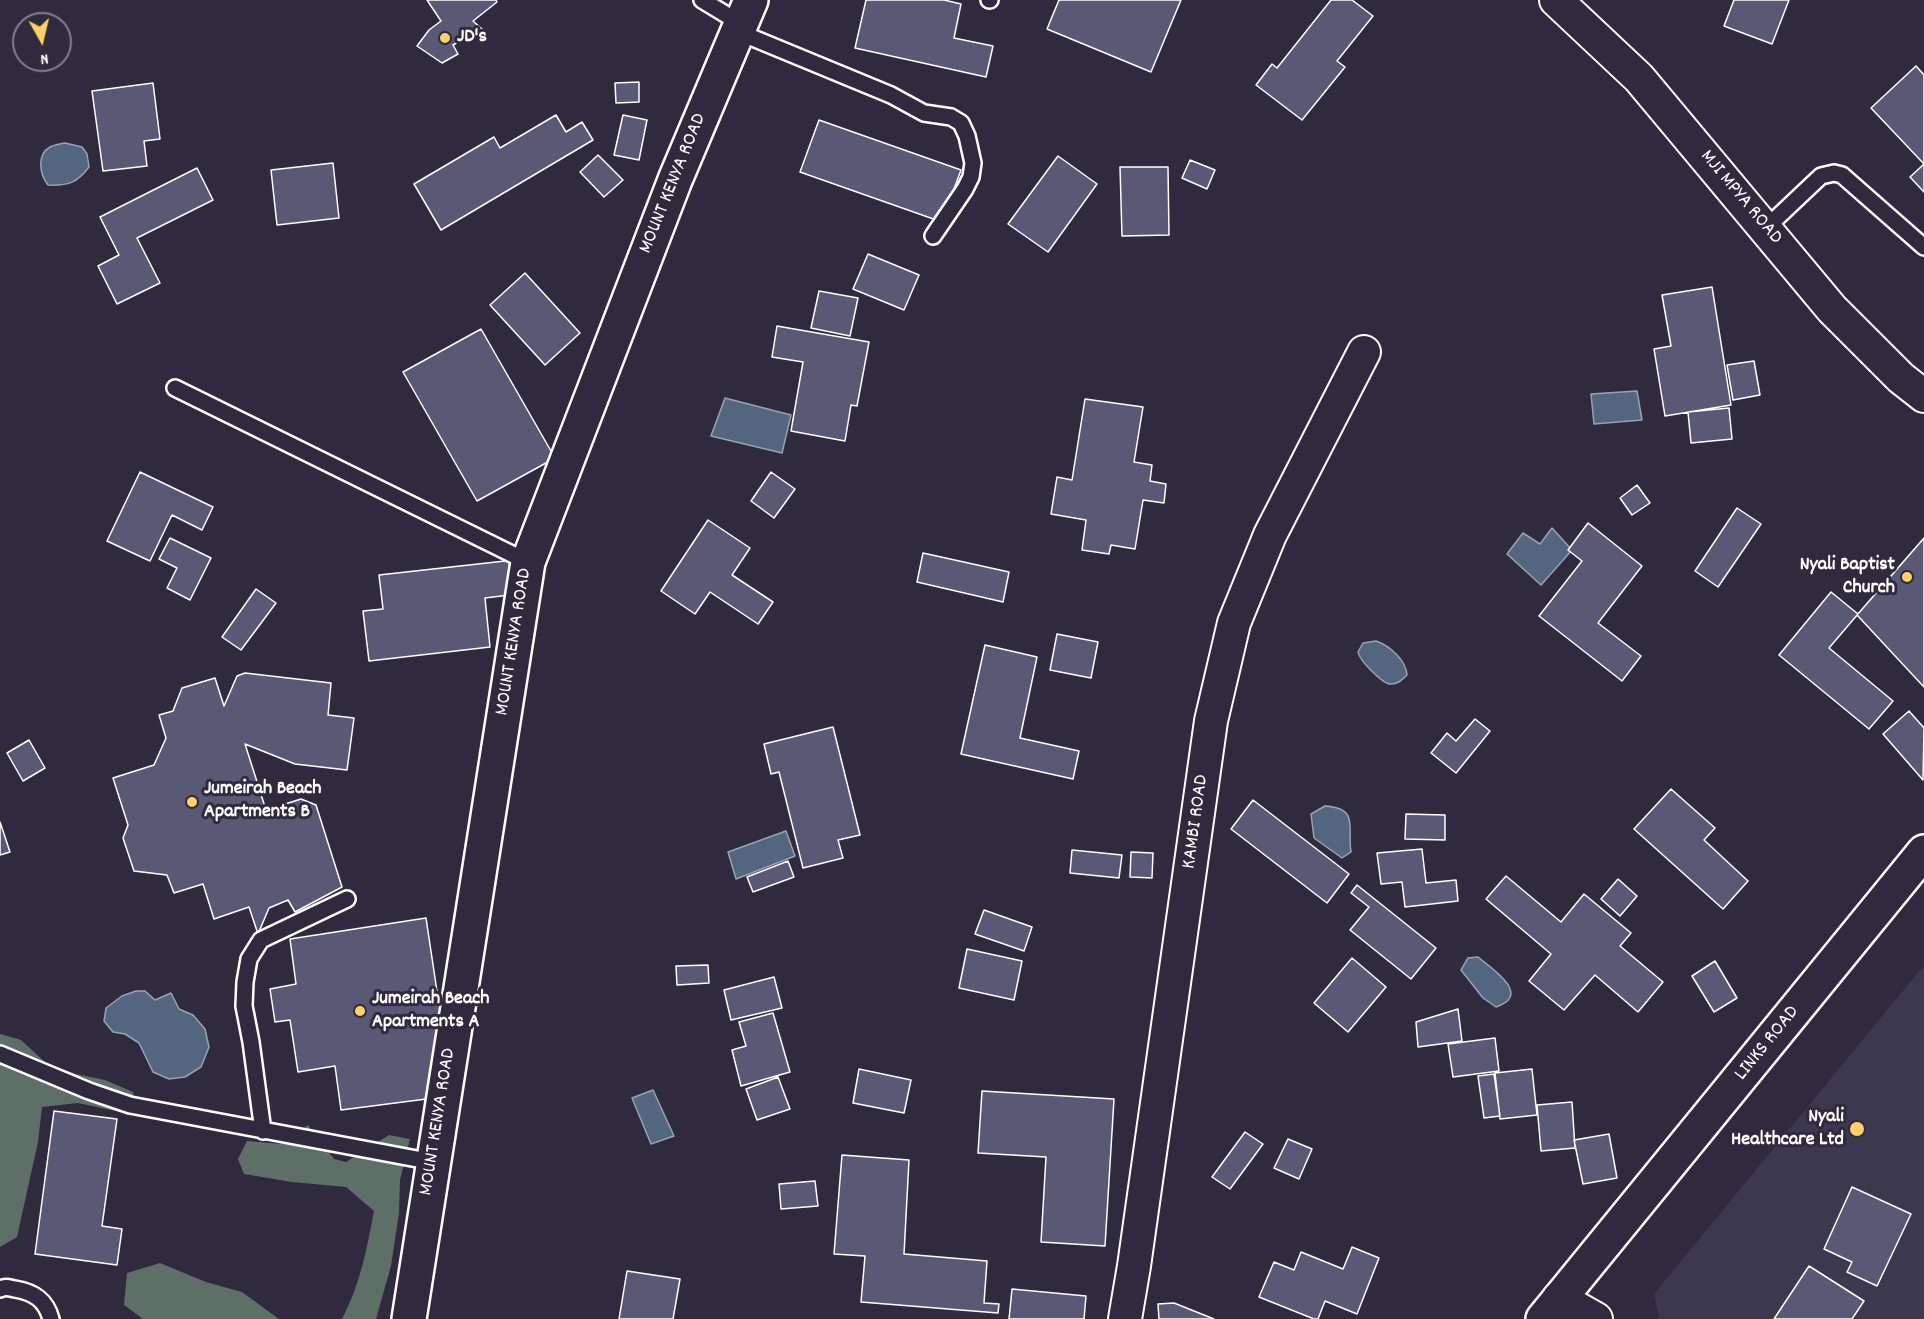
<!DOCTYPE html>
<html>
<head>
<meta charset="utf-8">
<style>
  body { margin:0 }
  #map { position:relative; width:1924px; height:1319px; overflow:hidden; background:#2f2a3d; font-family:Dekko,sans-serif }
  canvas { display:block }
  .north { position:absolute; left:12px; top:12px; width:60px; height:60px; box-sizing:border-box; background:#2f2a3d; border:2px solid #827f8b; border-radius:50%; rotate:172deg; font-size:16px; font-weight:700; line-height:24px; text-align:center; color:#fff }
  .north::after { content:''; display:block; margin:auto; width:21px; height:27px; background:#ffd166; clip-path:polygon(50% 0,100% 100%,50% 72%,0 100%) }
</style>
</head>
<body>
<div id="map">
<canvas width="1924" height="1319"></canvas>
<div class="north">N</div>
</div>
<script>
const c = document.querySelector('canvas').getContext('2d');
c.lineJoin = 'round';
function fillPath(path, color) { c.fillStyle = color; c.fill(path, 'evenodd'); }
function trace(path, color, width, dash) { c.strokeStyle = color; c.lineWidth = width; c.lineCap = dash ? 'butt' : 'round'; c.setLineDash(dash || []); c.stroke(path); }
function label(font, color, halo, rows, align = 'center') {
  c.font = font + ' Dekko,sans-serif'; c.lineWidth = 6; c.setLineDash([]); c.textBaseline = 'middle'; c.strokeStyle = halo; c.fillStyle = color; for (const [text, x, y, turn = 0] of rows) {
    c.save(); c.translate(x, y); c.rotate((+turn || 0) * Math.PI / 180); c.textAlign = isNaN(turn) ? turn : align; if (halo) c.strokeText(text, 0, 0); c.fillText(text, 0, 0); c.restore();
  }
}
const built = new Path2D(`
  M 1924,965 L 1924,1319 L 1659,1319 L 1654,1294 Z`);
const green = new Path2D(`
  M 0,1034 L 21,1040 L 46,1063 L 76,1074 L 105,1080 L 133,1092 L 139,1116 L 78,1103 L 42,1107 L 38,1142 L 17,1237 L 0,1247 Z
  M 308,1125 L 334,1159 L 346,1162 L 389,1135 L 410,1139 L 400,1180 L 399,1213 L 391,1266 L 376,1319 L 342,1319 C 360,1285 367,1248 374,1211 L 346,1187 L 292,1182 L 244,1174 L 238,1159 L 247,1141 L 282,1144 Z
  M 160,1263 L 206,1282 L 242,1292 L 279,1319 L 143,1319 L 124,1305 L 127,1273 Z`);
const water = new Path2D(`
  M 65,143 L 82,147 L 87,154 L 89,167 C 77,183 68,186 48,185 C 40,175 36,155 50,147 C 54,145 61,144 65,143 Z
  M 1637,391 L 1642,420 L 1594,424 L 1591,394 Z
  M 725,398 L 791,415 L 782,453 L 711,436 Z
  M 1552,528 L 1572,550 L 1541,585 L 1507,554 L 1523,533 L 1540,544 Z
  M 1376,641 C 1390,646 1406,660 1407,675 C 1402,680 1397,685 1389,684 C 1381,682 1359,660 1358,652 L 1363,643 Z
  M 1325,806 C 1360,808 1347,828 1351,852 L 1342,858 L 1314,838 L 1311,814 Z
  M 786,831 L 795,856 L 736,879 L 728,852 Z
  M 1478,957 C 1491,968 1533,995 1496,1007 L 1483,998 L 1461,970 L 1468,958 Z
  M 136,991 L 145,991 L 155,1000 L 171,993 L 179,1009 L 193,1015 L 205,1029 L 209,1047 L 201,1067 L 185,1077 L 169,1079 L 153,1072 L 139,1043 L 125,1034 L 113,1032 L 104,1021 L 106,1008 L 122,996 Z
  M 653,1090 L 674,1136 L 651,1144 L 632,1098 Z`);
const building = new Path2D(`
  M 427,0 L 496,0 L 497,2 L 473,21 L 482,29 L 453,45 L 458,54 L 442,63 L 417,46 L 429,30 L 441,21 Z
  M 866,0 L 944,0 L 961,4 L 954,38 L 993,46 L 986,77 L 855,48 Z
  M 1059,0 L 1181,0 L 1151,72 L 1047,29 Z
  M 1331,0 L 1352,0 L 1373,16 L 1337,61 L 1345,67 L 1302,120 L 1256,85 L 1272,64 L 1277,68 Z
  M 1734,0 L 1789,0 L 1772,44 L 1724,26 Z
  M 1916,66 L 1924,75 L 1924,164 L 1871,108 Z
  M 639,82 L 639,102 L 616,103 L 615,83 Z
  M 153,83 L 160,139 L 144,141 L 147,166 L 103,171 L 92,91 Z
  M 556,115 L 566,132 L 582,122 L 593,140 L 441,230 L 414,184 L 494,137 L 500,148 Z
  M 623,115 L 647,120 L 639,160 L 614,155 Z
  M 819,120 L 961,170 L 942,222 L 800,172 Z
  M 598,155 L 623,180 L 604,197 L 580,172 Z
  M 1058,156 L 1097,184 L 1048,252 L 1008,224 Z
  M 1190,160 L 1215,170 L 1207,189 L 1182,178 Z
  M 333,163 L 339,218 L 277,225 L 271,170 Z
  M 1924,164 L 1924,192 L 1910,177 Z
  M 1120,167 L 1168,167 L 1169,235 L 1122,236 Z
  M 197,168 L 213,200 L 137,238 L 160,283 L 117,304 L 98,266 L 119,255 L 100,217 Z
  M 868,254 L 919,275 L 904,310 L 853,289 Z
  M 525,273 L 580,333 L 545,365 L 490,305 Z
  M 1712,287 L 1731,405 L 1665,416 L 1654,349 L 1671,346 L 1662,295 Z
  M 819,291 L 858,298 L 850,336 L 811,328 Z
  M 777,326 L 869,342 L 857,406 L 851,405 L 845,441 L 791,431 L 803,362 L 772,357 Z
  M 481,329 L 555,458 L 477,501 L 403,372 Z
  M 1754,361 L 1760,395 L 1733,400 L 1727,365 Z
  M 1085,399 L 1143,407 L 1134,462 L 1152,465 L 1150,481 L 1166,484 L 1164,503 L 1143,500 L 1135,549 L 1111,545 L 1109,554 L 1082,550 L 1086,520 L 1051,514 L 1057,477 L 1072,480 Z
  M 1729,408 L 1732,439 L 1691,443 L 1688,412 Z
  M 140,472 L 213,507 L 202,530 L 172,515 L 150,561 L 107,541 Z
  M 771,472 L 795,489 L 774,518 L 751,501 Z
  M 1637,485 L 1650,503 L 1632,515 L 1620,498 Z
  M 1737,508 L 1761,524 L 1718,587 L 1695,571 Z
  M 708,520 L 750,548 L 732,575 L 773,602 L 758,624 L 710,592 L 695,614 L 661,591 Z
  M 1588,523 L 1642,566 L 1598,623 L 1641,656 L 1622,681 L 1539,616 L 1582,561 L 1568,550 Z
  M 170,538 L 211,558 L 190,600 L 167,588 L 177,568 L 159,559 Z
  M 1924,538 L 1924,687 L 1857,615 Z
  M 923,553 L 1009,572 L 1003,602 L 917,582 Z
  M 514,560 L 518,594 L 485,598 L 490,647 L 369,661 L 363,611 L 383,609 L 379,575 Z
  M 256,589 L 276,603 L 241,650 L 222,637 Z
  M 1831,592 L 1858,614 L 1829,648 L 1893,701 L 1869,729 L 1779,655 Z
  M 1057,634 L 1098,642 L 1091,678 L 1050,670 Z
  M 985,645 L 1037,657 L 1020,738 L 1079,751 L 1073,779 L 961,754 Z
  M 245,673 L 331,683 L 328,715 L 354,718 L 347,770 L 295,764 L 245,744 L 266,810 L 301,799 L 316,805 L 342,887 L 295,912 L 288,900 L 269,908 L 258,934 L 249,907 L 214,919 L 203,884 L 174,893 L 167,875 L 134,871 L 123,838 L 128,825 L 113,778 L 154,765 L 166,738 L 159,715 L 173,711 L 182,688 L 215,678 L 224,706 L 237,676 Z
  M 1909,711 L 1924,728 L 1923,780 L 1883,734 Z
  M 1475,719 L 1490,731 L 1456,773 L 1431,753 L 1447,733 L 1456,741 Z
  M 833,727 L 860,835 L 838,840 L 843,858 L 803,868 L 779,772 L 771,774 L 764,744 Z
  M 29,740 L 45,768 L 23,781 L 7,753 Z
  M 1671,789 L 1715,828 L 1704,840 L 1748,881 L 1723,909 L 1634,829 Z
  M 1253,800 L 1349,874 L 1327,903 L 1231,829 Z
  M 1406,814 L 1445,815 L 1445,840 L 1405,839 Z
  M 0,822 L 10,852 L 0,855 Z
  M 1422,849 L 1426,883 L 1456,880 L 1458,901 L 1405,907 L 1402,882 L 1381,884 L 1377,853 Z
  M 1072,850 L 1122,855 L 1119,878 L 1070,873 Z
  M 1131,852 L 1153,853 L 1152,878 L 1130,877 Z
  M 788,861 L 794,877 L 753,892 L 747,877 Z
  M 1506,876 L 1561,922 L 1584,894 L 1631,933 L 1620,946 L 1663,982 L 1638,1012 L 1595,975 L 1564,1010 L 1529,981 L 1551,954 L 1486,899 Z
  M 1618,879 L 1637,896 L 1620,916 L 1601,899 Z
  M 1357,885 L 1436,948 L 1411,979 L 1350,930 L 1369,907 L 1351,893 Z
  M 984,910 L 1032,927 L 1024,951 L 975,934 Z
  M 426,918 L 438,998 L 448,1001 L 434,1098 L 341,1110 L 335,1066 L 298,1072 L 290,1020 L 275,1022 L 270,989 L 296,984 L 290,939 Z
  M 967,949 L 1022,961 L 1014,1000 L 959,988 Z
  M 1352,958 L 1386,987 L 1348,1032 L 1314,1003 Z
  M 1715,961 L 1737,998 L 1714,1012 L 1692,976 Z
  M 708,965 L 709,983 L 677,985 L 676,966 Z
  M 774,977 L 782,1008 L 731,1020 L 724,990 Z
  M 1458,1009 L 1462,1041 L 1418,1047 L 1416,1022 Z
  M 773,1013 L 790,1072 L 741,1086 L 732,1050 L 746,1046 L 739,1022 Z
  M 1495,1038 L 1499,1071 L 1453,1077 L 1448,1044 Z
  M 859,1069 L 911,1080 L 904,1113 L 853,1103 Z
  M 1532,1069 L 1537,1115 L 1500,1119 L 1495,1073 Z
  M 1494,1074 L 1500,1116 L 1484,1118 L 1478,1076 Z
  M 778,1077 L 790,1109 L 757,1120 L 746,1089 Z
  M 982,1091 L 1114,1099 L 1105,1246 L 1041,1242 L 1046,1157 L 978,1153 Z
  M 1572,1102 L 1575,1148 L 1541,1151 L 1537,1105 Z
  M 54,1111 L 117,1119 L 102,1226 L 122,1229 L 117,1265 L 35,1254 Z
  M 1245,1132 L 1263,1144 L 1230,1189 L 1212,1177 Z
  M 1609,1134 L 1617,1178 L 1583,1184 L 1574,1140 Z
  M 1288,1139 L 1312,1149 L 1299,1179 L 1274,1168 Z
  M 842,1155 L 909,1160 L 904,1254 L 987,1261 L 984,1303 L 999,1304 L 998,1313 L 861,1302 L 865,1256 L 834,1254 Z
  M 815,1181 L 818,1206 L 781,1209 L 779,1184 Z
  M 1852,1187 L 1911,1214 L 1877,1286 L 1847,1272 L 1852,1262 L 1824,1249 Z
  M 1352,1247 L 1379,1258 L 1357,1314 L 1325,1301 L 1318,1319 L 1314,1319 L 1259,1297 L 1274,1262 L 1294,1270 L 1301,1252 L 1343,1269 Z
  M 1809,1266 L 1864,1301 L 1852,1319 L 1774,1319 Z
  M 627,1271 L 680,1279 L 673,1319 L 619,1319 Z
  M 1012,1289 L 1086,1296 L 1084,1319 L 1009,1319 Z
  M 1174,1303 L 1214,1319 L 1159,1319 L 1158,1304 Z`);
const lane = new Path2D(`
  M 702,0 L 740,23
  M 989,0 L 990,0
  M 736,31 L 891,95 L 924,113 L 951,117 L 961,123 L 967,136 L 973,163 L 971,177 L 965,189 L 933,236
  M 1766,228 L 1821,176 L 1834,173 L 1842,175 L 1924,247
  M 175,388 L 528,562
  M 0,1054 L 89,1091 L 130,1105 L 433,1162
  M 263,1131 L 251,1042 L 244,1006 L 245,982 L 249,959 L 261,940 L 347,899
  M 0,1289 C 6,1286 9,1288 15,1289 C 34,1292 46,1300 51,1319`);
const street = new Path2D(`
  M 1556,0 L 1639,78 L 1832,309 L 1901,378 L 1924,396
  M 1559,1298 L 1596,1319
  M 1125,1319 L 1134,1266 L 1211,721 L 1234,623 L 1270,535 L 1364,352`);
const secondary = new Path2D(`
  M 409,1319 L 528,562 L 675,180 L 751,0
  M 1543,1319 L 1924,852`);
const markers = [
  [445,38,6,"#ffd166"],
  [1907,577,6,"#ffd166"],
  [192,802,6,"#ffd166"],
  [360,1011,6,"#ffd166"],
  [1857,1129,8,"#ffd166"]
];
const poiNames = [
  ["JD's",457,38],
  ["Nyali Baptist",1895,566,"right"],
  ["Church",1895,589,"right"],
  ["Jumeirah Beach",204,790],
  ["Apartments B",204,813],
  ["Jumeirah Beach",372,1000],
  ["Apartments A",372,1023],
  ["Nyali",1844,1118,"right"],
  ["Healthcare Ltd",1844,1141,"right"]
];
const streetNames = [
  ["MOUNT KENYA ROAD",674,184,-68],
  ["MJI MPYA ROAD",1740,198,50],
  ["MOUNT KENYA ROAD",515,642,-81],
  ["KAMBI ROAD",1197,822,-82],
  ["LINKS ROAD",1768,1044,-51],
  ["MOUNT KENYA ROAD",439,1122,-81]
];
fillPath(built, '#3c384e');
fillPath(green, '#5d6f66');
fillPath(water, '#54667f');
trace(water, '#98a3b2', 1.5);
fillPath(building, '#595875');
trace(building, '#fff', 1.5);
trace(lane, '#fff', 20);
trace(street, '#fff', 36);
trace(secondary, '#fff', 38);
trace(lane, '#2f2a3d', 15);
trace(street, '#2f2a3d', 32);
trace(secondary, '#2f2a3d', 33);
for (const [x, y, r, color] of markers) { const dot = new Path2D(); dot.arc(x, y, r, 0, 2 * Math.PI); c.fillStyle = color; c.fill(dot); trace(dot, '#2f2a3d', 2); }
label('bold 20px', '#fff', '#2f2a3d', poiNames, 'left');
label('20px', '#fff', '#2f2a3d', streetNames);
</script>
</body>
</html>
